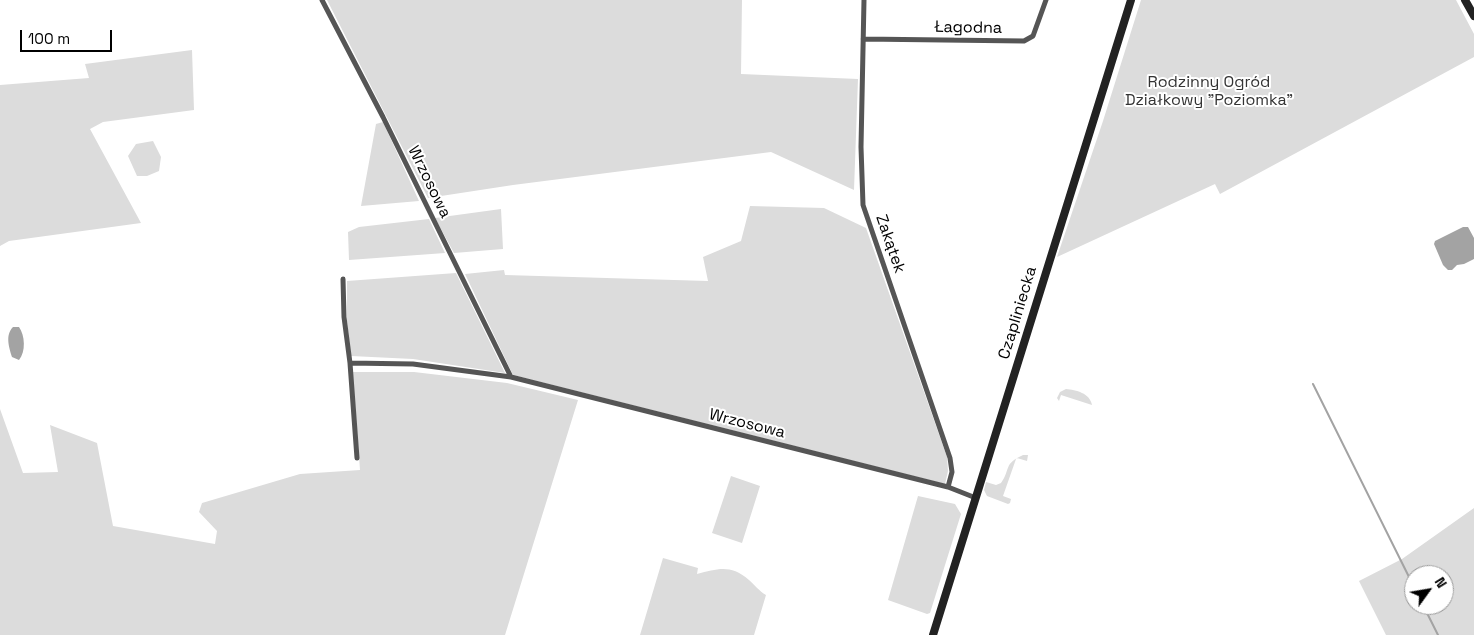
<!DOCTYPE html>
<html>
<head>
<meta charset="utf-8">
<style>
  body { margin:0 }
  #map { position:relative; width:1474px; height:635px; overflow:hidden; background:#fff; font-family:"Space Grotesk",sans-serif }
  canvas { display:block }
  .north { position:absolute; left:1404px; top:565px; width:50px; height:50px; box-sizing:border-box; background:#fff; border:1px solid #999; border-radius:50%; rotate:58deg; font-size:14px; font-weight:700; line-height:20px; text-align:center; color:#000 }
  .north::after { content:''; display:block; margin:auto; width:18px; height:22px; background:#000; clip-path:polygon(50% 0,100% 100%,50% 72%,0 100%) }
  .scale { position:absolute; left:20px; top:30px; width:92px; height:22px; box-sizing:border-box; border:2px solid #000; border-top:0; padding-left:6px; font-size:15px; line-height:18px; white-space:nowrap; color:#000; -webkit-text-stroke:4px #fff; paint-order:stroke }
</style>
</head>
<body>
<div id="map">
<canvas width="1474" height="635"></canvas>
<div class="north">N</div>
<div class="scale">100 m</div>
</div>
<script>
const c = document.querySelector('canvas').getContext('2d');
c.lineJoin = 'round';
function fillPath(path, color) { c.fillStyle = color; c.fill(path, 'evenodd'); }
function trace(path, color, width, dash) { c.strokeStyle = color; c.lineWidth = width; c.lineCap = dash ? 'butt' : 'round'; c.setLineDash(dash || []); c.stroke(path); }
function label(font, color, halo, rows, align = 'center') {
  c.font = font + ' "Space Grotesk",sans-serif'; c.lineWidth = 4; c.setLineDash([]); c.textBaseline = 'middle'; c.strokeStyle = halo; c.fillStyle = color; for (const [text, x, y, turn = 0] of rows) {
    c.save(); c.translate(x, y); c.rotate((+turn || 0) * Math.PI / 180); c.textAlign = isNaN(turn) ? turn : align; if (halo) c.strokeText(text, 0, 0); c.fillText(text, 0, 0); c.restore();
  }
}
const green = new Path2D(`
  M 327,0 L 742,0 L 741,74 L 858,79 L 854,190 L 771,152 L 513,185 L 428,198 Z
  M 1141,0 L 1456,0 L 1474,34 L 1474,57 L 1220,194 L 1215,184 L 1057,257 L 1103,121 Z
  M 192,50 L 194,110 L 103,122 L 90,129 L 141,223 L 9,241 L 0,246 L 0,85 L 89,78 L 85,64 Z
  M 383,122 L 419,201 L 361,206 L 376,124 Z
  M 153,141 L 161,157 L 159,171 L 147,176 L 137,176 L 128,156 L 136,144 Z
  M 750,206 L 824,208 L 866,228 L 947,457 L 948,471 L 945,484 L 513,375 L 465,274 L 504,270 L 505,275 L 708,281 L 703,257 L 741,241 Z
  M 501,209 L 503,249 L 454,253 L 435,218 Z
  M 429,219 L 445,253 L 349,260 L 348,232 L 359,227 Z
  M 456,273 L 505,373 L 413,359 L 351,356 L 347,321 L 347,281 Z
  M 350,372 L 414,372 L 507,383 L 578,400 L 505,635 L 0,635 L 0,409 L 23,473 L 58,472 L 50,425 L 97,443 L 113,526 L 215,544 L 217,531 L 199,512 L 202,503 L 300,474 L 360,470 L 355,403 Z
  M 1066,389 C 1076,390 1090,393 1092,405 L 1061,395 L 1059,401 L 1057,398 L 1060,392 Z
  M 1023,455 L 1028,455 L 1027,461 L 1017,458 L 1016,459 L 1003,496 L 1011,499 L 1010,503 L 1008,504 L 987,496 L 984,490 L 986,482 L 996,485 L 1001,483 C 1011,469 1003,464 1023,455 Z
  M 731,476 L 760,486 L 742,543 L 712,533 Z
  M 918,496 L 955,504 L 961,514 L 930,613 L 927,614 L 888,600 Z
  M 1474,508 L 1474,635 L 1386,635 L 1359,581 L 1402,559 ZM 1414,575 L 1444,575 L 1444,605 L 1414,605 Z
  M 663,558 L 698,568 L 697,574 C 718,569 730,564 749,580 C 755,585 759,591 766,595 L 754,635 L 640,635 Z`);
const water = new Path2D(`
  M 1463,227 L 1468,227 L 1474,238 L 1474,259 L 1464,264 L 1457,265 L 1452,270 L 1448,270 L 1443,265 L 1434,244 L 1435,241 Z
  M 13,327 L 19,327 C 25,335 26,352 19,360 L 12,357 C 9,347 5,335 13,327 Z`);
const stream = new Path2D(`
  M 1313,384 L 1414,587
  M 1423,605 L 1438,635`);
const street = new Path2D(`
  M 322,0 L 383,117 L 511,377
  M 864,0 L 861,147 L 863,205 L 950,458 L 952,472 L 948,487
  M 863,39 L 1024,41 L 1033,36 L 1046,0
  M 343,279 L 344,317 L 350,363 L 357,458
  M 350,363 L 413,364 L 511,377 L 948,487 L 976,498`);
const secondary = new Path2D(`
  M 1465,0 L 1474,16
  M 933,635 L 1131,0`);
const streetNames = [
  ["Łagodna",968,28,1],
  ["Wrzosowa",429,182,64],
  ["Zakątek",890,244,71],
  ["Czapliniecka",1018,313,-73],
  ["Wrzosowa",747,424,14]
];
const parkNames = [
  ["Rodzinny Ogród",1209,83],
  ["Działkowy \"Poziomka\"",1209,101]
];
fillPath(green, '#dcdcdc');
fillPath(water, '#a3a3a3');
trace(stream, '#a3a3a3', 2);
trace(street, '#555', 5);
trace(secondary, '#222', 8);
label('16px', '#000', '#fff', streetNames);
label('16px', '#333', '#fff', parkNames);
</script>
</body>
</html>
